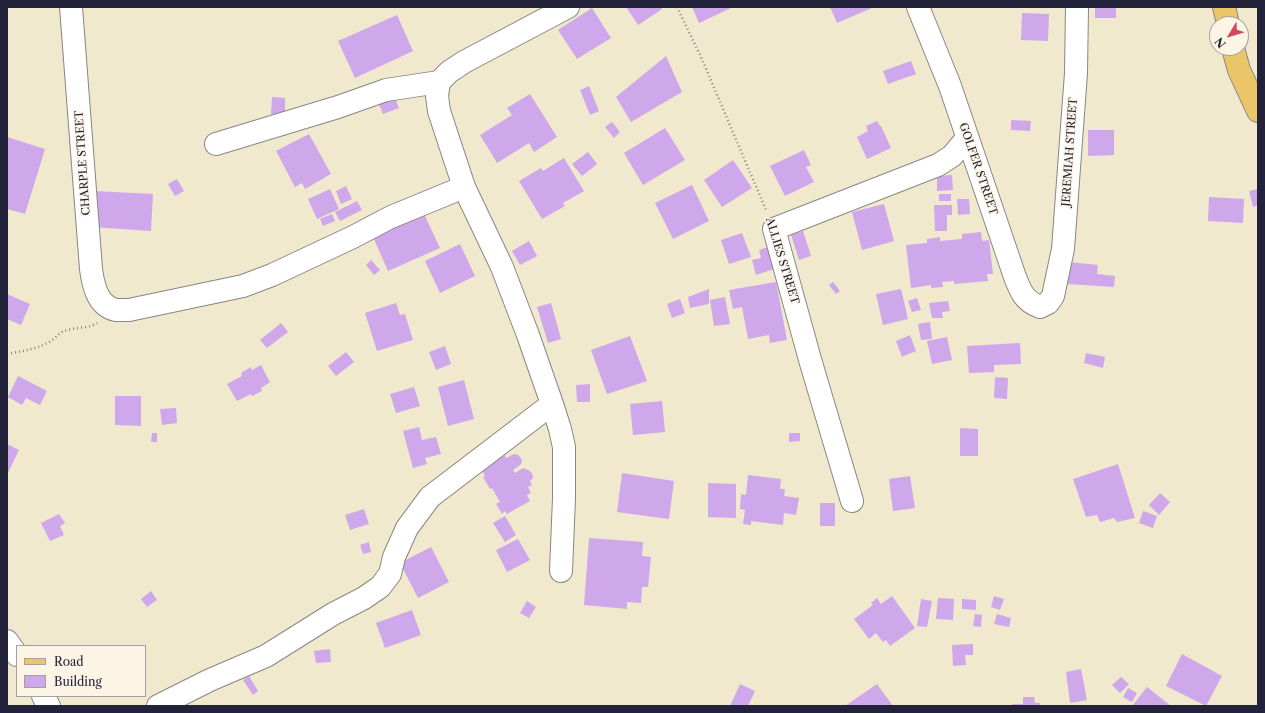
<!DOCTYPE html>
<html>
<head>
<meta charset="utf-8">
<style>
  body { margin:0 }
  #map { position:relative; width:1265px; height:713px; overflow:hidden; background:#f0e9cd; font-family:"Libre Caslon Text",serif }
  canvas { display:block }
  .frame { position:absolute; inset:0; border:8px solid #22223b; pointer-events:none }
  .legend { position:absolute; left:16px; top:645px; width:130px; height:52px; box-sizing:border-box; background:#fcf5e5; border:1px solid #a5a1a1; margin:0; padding:5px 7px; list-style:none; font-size:12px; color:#22223b }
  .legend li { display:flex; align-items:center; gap:8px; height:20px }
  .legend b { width:20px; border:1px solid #a5a1a1 }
  .north { position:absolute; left:1209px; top:16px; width:40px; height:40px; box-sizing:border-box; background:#fcf5e5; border:1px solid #a5a1a1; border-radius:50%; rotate:232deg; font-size:11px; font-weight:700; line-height:16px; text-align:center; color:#22223b }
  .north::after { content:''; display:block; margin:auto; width:14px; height:18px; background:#d1495b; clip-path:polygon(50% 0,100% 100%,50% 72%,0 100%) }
</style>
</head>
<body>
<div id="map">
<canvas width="1265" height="713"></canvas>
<div class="frame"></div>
<ul class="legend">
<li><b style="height:5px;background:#ebc669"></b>Road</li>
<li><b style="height:11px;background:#cea8ea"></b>Building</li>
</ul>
<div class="north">N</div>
</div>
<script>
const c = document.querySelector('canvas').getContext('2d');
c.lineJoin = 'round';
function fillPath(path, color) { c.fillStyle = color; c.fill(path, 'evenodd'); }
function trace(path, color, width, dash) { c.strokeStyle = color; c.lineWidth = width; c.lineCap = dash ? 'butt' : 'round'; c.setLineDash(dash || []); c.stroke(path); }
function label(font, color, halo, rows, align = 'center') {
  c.font = font + ' "Libre Caslon Text",serif'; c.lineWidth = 3; c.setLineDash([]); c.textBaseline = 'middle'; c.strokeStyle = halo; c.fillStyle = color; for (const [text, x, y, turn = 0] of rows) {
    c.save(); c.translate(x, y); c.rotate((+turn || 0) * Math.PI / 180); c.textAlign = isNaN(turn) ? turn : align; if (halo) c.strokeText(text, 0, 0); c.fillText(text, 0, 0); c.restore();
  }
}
const building = new Path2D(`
  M 626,7 L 661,7 L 662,9 L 638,25 Z
  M 692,7 L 733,7 L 699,23 Z
  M 830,7 L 874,7 L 837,23 Z
  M 1095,7 L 1116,7 L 1116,18 L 1095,18 Z
  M 592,8 L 611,38 L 577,59 L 558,30 Z
  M 1022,13 L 1049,14 L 1048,41 L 1021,40 Z
  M 397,15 L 413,51 L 355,78 L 338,41 Z
  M 666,56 L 682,92 L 631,122 L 616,97 Z
  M 911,61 L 916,74 L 888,84 L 883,71 Z
  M 589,86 L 599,111 L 590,115 L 580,90 Z
  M 530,94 L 557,137 L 534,152 L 529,143 L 497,163 L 480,135 L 512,115 L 507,108 Z
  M 394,96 L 399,108 L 383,114 L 378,102 Z
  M 272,97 L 285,98 L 285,114 L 271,114 Z
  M 1011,120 L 1031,121 L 1030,131 L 1011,130 Z
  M 877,121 L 880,126 L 881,126 L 891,148 L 867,159 L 857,137 L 868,131 L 866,126 Z
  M 612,122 L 620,132 L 614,138 L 605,127 Z
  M 665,128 L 685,160 L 643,185 L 624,153 Z
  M 1088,130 L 1114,130 L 1114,155 L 1088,156 Z
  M 309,134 L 331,174 L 305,189 L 302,183 L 295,187 L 276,151 Z
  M 7,137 L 45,149 L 25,214 L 7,209 Z
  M 804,150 L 811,165 L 806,167 L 814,182 L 785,196 L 770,166 Z
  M 588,152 L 597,164 L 582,176 L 572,164 Z
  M 564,158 L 584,191 L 563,203 L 565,206 L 542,219 L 519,181 L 541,168 L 543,171 Z
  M 733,160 L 752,188 L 722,207 L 704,180 Z
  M 952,175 L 953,190 L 937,191 L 937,176 Z
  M 177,179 L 184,191 L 175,196 L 168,184 Z
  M 692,185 L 709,221 L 673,239 L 655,203 Z
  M 346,186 L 352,199 L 341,204 L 336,191 Z
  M 330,189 L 339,209 L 317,219 L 308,199 Z
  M 1258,189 L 1258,205 L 1253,207 L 1249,191 Z
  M 94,191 L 153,194 L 151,231 L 92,227 Z
  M 939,194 L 951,194 L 951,201 L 939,201 Z
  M 1209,197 L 1244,199 L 1243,223 L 1208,221 Z
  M 957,199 L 969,199 L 970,214 L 958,215 Z
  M 357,201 L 362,210 L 340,221 L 335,212 Z
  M 884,204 L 894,241 L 862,250 L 852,212 Z
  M 934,205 L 952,205 L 952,215 L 947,215 L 947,231 L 935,231 Z
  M 332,214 L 335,221 L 323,226 L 320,219 Z
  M 424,214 L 440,248 L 388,271 L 373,237 Z
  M 803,231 L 811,256 L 799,260 L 791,235 Z
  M 981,232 L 982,241 L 989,240 L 993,274 L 987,274 L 988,281 L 954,284 L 954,281 L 942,282 L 943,287 L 931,288 L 931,285 L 911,288 L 906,245 L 927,243 L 927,239 L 940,237 L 940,241 L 962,239 L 962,234 Z
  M 742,233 L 751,257 L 729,264 L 721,240 Z
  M 529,241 L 537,256 L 520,265 L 512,251 Z
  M 460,244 L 475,276 L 440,293 L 425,261 Z
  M 771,246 L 777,268 L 756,275 L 752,260 L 761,258 L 759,250 Z
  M 371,260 L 380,270 L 374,275 L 366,265 Z
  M 1069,262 L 1098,265 L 1097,274 L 1115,276 L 1114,287 L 1068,284 Z
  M 776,282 L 787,340 L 770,343 L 769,335 L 748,339 L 742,307 L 733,309 L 729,290 Z
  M 833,282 L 840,291 L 836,294 L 829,285 Z
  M 709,289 L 709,304 L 690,308 L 688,297 Z
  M 901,289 L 908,319 L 883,325 L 876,294 Z
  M 7,294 L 30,304 L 21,325 L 7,319 Z
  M 725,297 L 730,324 L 714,326 L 710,300 Z
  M 917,298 L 921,310 L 912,312 L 908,301 Z
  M 680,299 L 685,313 L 672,318 L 667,304 Z
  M 948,301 L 950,311 L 942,312 L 943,318 L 932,318 L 929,303 Z
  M 396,303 L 400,315 L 405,314 L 413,340 L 377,351 L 365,313 Z
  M 551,303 L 561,339 L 548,343 L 537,307 Z
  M 930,322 L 932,339 L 921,340 L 918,324 Z
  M 281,323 L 288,332 L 267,348 L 260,340 Z
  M 910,335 L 916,351 L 902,357 L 896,341 Z
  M 630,336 L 647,381 L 607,394 L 591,350 Z
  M 947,337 L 952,360 L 932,364 L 927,341 Z
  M 1020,343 L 1021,364 L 994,365 L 994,372 L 969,373 L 967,346 Z
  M 445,346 L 451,364 L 436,370 L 429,352 Z
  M 346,352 L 354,362 L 336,376 L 328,366 Z
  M 1086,353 L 1105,357 L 1103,368 L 1084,363 Z
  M 261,365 L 270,382 L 261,388 L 262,391 L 252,396 L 251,394 L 237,401 L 227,384 L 242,376 L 241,373 L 251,367 L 252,370 Z
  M 18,376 L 47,391 L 40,405 L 26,398 L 22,405 L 8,397 Z
  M 995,377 L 1008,378 L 1007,399 L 994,398 Z
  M 464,380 L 474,419 L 448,426 L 438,387 Z
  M 590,384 L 590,402 L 577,402 L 576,385 Z
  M 414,387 L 420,406 L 396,413 L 390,394 Z
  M 115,396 L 141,396 L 141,426 L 115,425 Z
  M 662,401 L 665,432 L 633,435 L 630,404 Z
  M 176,408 L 177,423 L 162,425 L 160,409 Z
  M 419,427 L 422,440 L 436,437 L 441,454 L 425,458 L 427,464 L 413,468 L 403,431 Z
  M 960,428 L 978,429 L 978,456 L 960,456 Z
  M 152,433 L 157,433 L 157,442 L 151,442 Z
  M 789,433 L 800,433 L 800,441 L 789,442 Z
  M 7,444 L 19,450 L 7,475 Z
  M 514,454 L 518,455 L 521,458 L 522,462 L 520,465 L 513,470 L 515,473 L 523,468 L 528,470 L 532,473 L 533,478 L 530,481 L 532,485 L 528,487 L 531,493 L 527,495 L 530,501 L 507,514 L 505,511 L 502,514 L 496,504 L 500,502 L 492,488 L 490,489 L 483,477 L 485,476 L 481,469 L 505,455 L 506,458 Z
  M 1118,464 L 1135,518 L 1117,522 L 1114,518 L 1100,522 L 1097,515 L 1086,517 L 1073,479 Z
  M 622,473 L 674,481 L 669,519 L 617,512 Z
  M 748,475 L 781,479 L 780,489 L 785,489 L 784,496 L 799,498 L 796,515 L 784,513 L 783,525 L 751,521 L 751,525 L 743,524 L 745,510 L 740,509 L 741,494 L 746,495 Z
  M 910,476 L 915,508 L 893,511 L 889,479 Z
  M 708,483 L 736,484 L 736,518 L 708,517 Z
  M 1160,493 L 1170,502 L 1159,515 L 1149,505 Z
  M 820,503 L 835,503 L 835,526 L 820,526 Z
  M 364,509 L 369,524 L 350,530 L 345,515 Z
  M 1143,511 L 1157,516 L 1153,528 L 1139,523 Z
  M 59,514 L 65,523 L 60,526 L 64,535 L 50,541 L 41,523 Z
  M 505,516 L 516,535 L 505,542 L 493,523 Z
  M 589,538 L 643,542 L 642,556 L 651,557 L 648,587 L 642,587 L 641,603 L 627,602 L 627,609 L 584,605 Z
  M 518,539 L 530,560 L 507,572 L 496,550 Z
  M 369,542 L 371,552 L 363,554 L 360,545 Z
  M 431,547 L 449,582 L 418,598 L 400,563 Z
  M 151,591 L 157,600 L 147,607 L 141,599 Z
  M 892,596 L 915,628 L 890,646 L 886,640 L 883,642 L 876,633 L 869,639 L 854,619 L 873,605 L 871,603 L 877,598 L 881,604 Z
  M 994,596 L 1004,599 L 1000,610 L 991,607 Z
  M 938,598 L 954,599 L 953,620 L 936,619 Z
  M 921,599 L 932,601 L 927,627 L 917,626 Z
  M 962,599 L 976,600 L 976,610 L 962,609 Z
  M 527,601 L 536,607 L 529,618 L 520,613 Z
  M 412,610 L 421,635 L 385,648 L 376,623 Z
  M 975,614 L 982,615 L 981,627 L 973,626 Z
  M 997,614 L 1011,618 L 1009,627 L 994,624 Z
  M 973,644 L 973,655 L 965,655 L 966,665 L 953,666 L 952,645 Z
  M 330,649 L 331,662 L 316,663 L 314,651 Z
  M 1182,654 L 1222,676 L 1206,706 L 1166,686 Z
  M 1081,669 L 1087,700 L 1070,703 L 1066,672 Z
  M 249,676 L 258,691 L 253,695 L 243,680 Z
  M 1121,677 L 1129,684 L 1120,693 L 1112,685 Z
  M 740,684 L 755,691 L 748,706 L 730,706 Z
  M 877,684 L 893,706 L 845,706 Z
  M 1147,687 L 1171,706 L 1132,706 Z
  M 1128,688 L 1137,693 L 1132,702 L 1123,697 Z
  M 1023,697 L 1034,697 L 1035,703 L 1040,703 L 1040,706 L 1012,706 L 1012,704 L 1023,704 Z`);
const path = new Path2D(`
  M 677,7 L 701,57 L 766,210
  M 7,354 C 23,351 38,349 51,341 C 56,338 59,333 64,331 C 74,327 88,329 97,323`);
const street = new Path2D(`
  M 71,7 L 91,269 C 93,284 97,306 116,310 C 120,310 125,310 129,310 L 243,286 L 272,275 L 353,237 L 391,217 L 464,187
  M 918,7 L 950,86 L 1015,277 C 1021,292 1024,301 1040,307 L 1048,303 L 1053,296 L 1063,249 L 1076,73 L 1077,7
  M 216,144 L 338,107 L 386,90 L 439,82
  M 552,404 L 560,429 L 564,447 L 564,498 L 561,571
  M 852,501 L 811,363 L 774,229 L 938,165 L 952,156 L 967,138
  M 7,641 L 17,655
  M 43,696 L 49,706
  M 158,706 L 210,680 L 266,656 L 333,614 L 364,598 L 380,587 L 390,574 L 394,557 L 407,528 L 430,497 L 552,404 L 528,335 L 502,267 L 464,187 L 439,111 L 437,96 L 439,82 L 449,72 L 464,62 L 568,7`);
const primary = new Path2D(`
  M 1224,7 L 1228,24
  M 1233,48 L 1239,70 L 1258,111`);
const streetNames = [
  ["JEREMIAH STREET",1070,152,-86],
  ["CHARPLE STREET",83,163,-94],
  ["GOLFER STREET",978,169,71],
  ["ALLIES STREET",782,261,73]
];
fillPath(building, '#cea8ea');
trace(street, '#898684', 24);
trace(primary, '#898684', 24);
trace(path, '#898684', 2.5, [1, 3]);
trace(street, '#fff', 22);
trace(primary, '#ebc669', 22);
label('11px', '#22223b', '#fcf5e5', streetNames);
</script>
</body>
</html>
